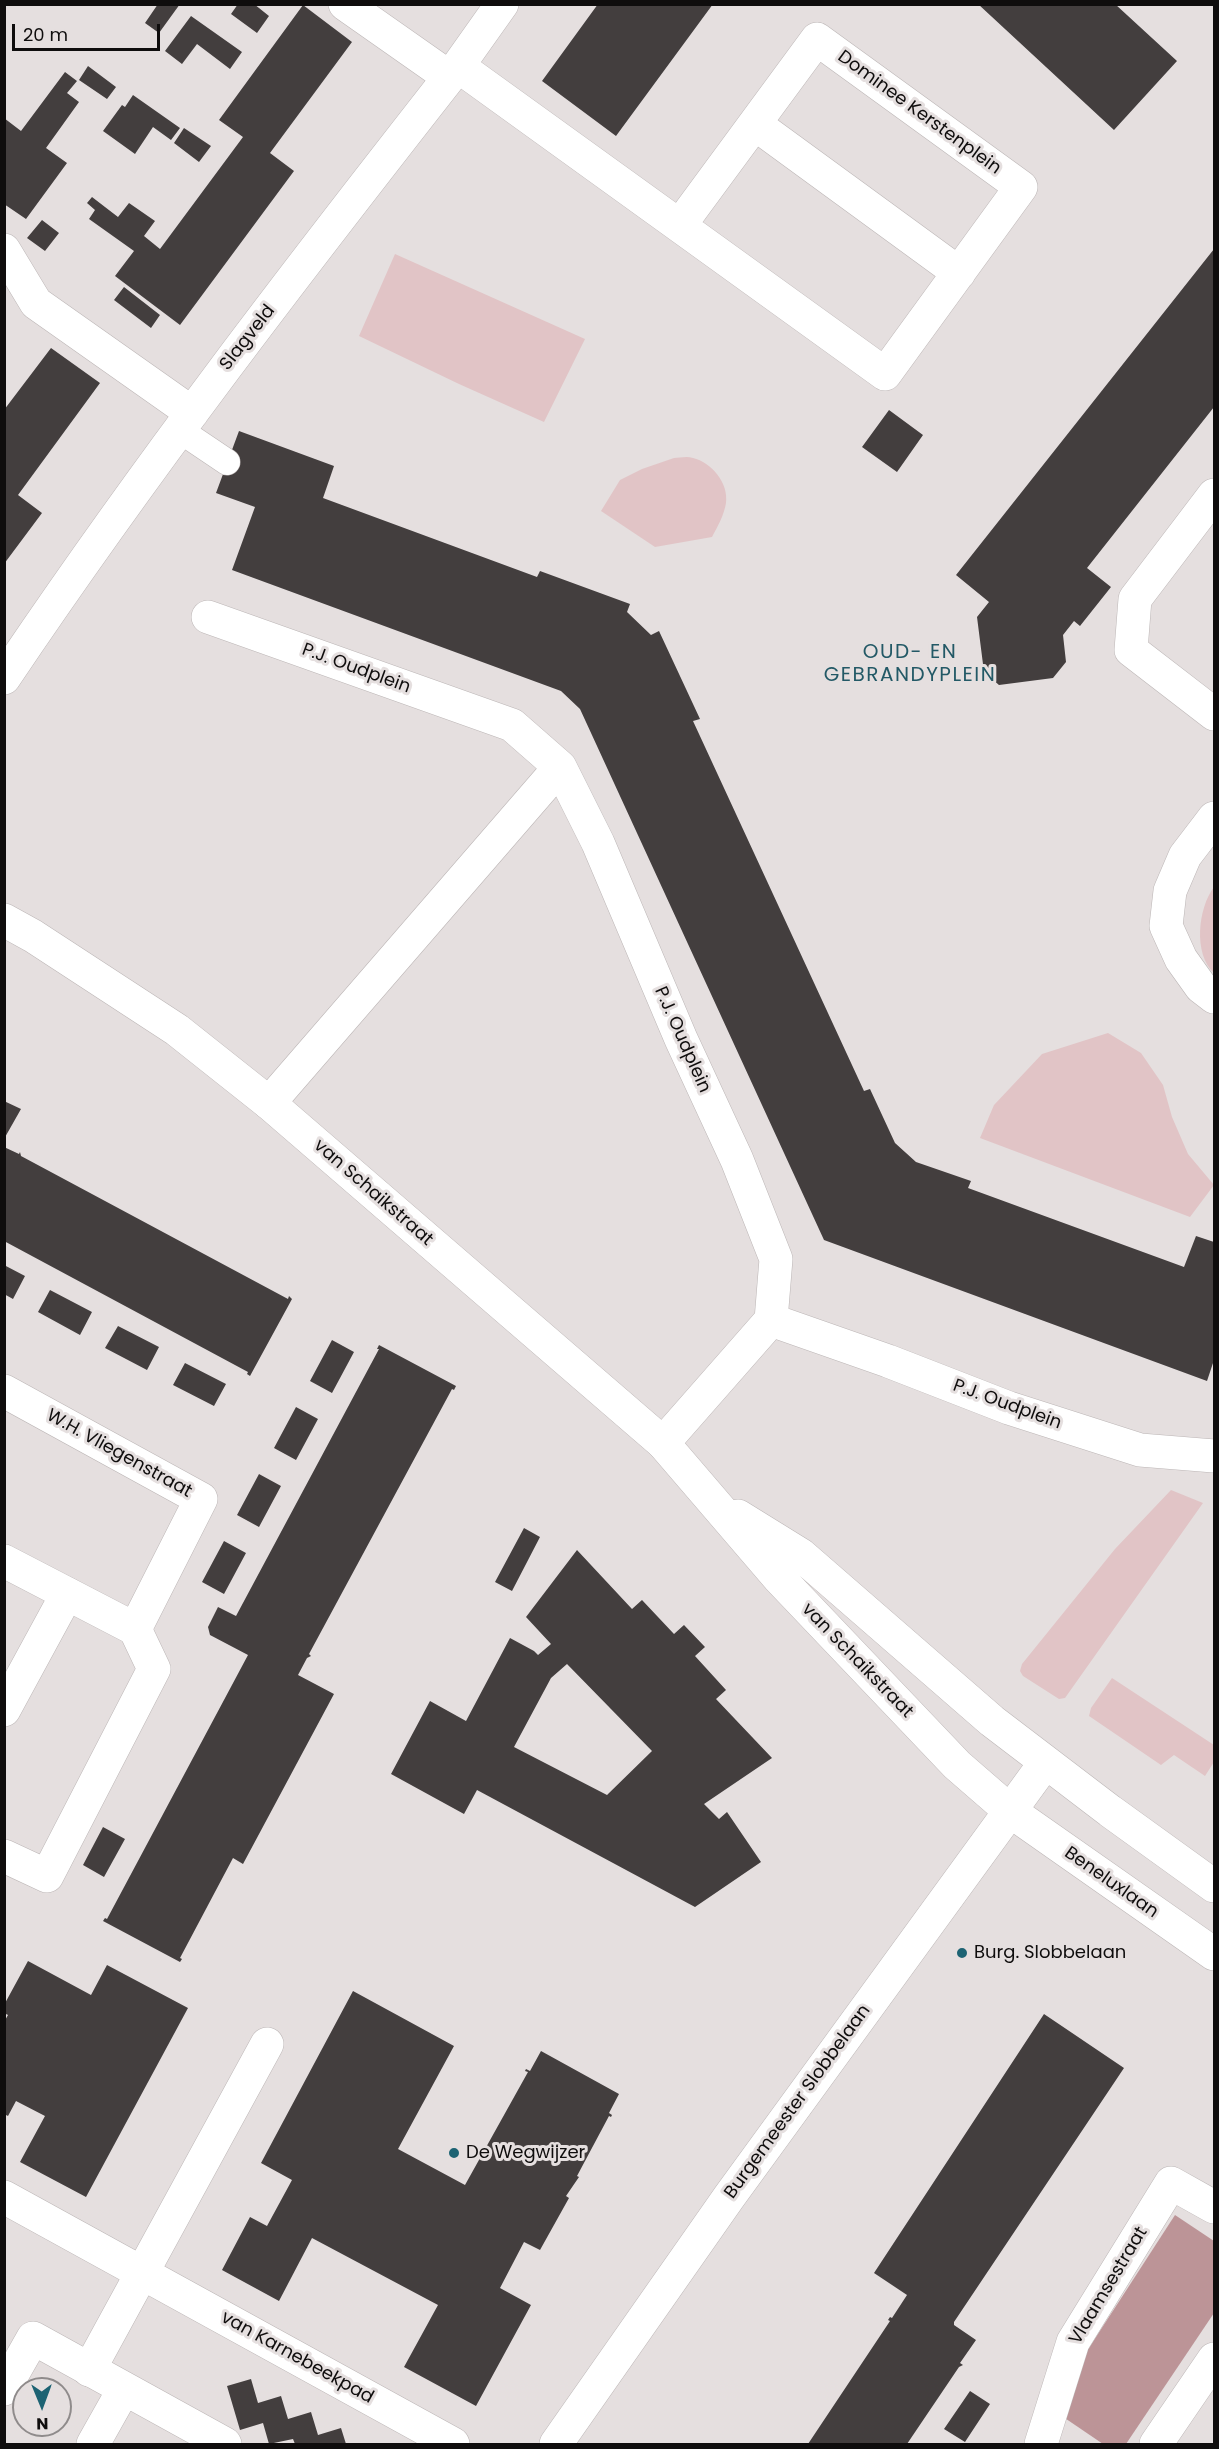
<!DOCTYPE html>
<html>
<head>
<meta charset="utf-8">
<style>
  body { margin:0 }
  #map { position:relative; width:1219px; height:2449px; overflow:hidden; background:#e5dfdf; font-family:Poppins,sans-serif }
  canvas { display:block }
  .frame { position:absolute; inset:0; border:6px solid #0f0d0d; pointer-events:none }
  .north { position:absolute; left:12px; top:2377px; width:60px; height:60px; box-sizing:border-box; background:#e5dfdf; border:2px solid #8f8b8b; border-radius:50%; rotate:179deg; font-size:16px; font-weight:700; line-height:24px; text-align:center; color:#0f0d0d }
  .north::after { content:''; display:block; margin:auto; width:21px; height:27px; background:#1d6373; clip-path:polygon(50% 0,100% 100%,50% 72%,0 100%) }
  .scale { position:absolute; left:12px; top:24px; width:148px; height:27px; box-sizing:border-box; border:3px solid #0f0d0d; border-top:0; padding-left:8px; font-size:18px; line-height:21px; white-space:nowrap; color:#0f0d0d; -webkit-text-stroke:4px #e5dfdf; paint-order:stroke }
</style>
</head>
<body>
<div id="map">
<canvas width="1219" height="2449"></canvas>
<div class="frame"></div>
<div class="north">N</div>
<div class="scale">20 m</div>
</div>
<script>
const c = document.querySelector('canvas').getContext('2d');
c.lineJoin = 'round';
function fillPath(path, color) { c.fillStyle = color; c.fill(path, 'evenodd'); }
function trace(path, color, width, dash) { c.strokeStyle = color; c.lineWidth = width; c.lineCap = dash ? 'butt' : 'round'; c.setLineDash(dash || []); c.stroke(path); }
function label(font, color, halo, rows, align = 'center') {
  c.font = font + ' Poppins,sans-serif'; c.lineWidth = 6; c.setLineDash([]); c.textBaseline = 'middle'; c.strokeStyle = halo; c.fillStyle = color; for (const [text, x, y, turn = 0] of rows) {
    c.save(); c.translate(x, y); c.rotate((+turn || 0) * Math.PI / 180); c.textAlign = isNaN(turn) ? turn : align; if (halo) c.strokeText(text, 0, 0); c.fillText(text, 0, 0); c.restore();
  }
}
const green = new Path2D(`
  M 395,254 L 585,339 L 544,422 L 459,384 L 359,336 Z
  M 674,458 C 679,458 687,456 693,458 C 711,462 729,483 726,503 C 724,515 718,526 712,537 L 655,547 L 601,511 L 620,480 L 642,469 Z
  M 1214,887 L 1214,973 C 1193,954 1198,908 1214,887 Z
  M 1108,1033 L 1141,1053 L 1163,1085 L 1172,1117 L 1188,1154 L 1214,1185 L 1190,1217 L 980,1138 L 994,1105 L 1042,1054 Z
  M 1171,1490 L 1203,1503 L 1065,1698 L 1059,1699 L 1023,1676 L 1020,1671 L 1022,1664 L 1115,1549 Z
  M 1112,1678 L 1214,1745 L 1214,1762 L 1205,1776 L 1174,1755 L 1161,1765 L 1089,1716 L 1091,1708 Z`);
const forest = new Path2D(`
  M 1175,2215 L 1214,2241 L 1214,2313 L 1126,2444 L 1103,2444 L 1050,2408 Z`);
const building = new Path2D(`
  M 158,4 L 180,4 L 159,33 L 145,23 Z
  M 238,4 L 254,4 L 269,16 L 257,33 L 231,14 Z
  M 598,4 L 713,4 L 616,136 L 542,81 Z
  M 978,4 L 1115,4 L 1177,61 L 1114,130 Z
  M 303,5 L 352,42 L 270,153 L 294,171 L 180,325 L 115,276 L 134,251 L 89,219 L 95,210 L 87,203 L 92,197 L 118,217 L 129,203 L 155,221 L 144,236 L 160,249 L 243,137 L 219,120 Z
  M 191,16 L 242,52 L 230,69 L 197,44 L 182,64 L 165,51 Z
  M 88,66 L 116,87 L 107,99 L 79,80 Z
  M 65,72 L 77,81 L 67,93 L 79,102 L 46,148 L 67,163 L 26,219 L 4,204 L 4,118 L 21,131 Z
  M 133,95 L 180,128 L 171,140 L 153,127 L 135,154 L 103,131 L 122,105 L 125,107 Z
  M 184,128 L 211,146 L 199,162 L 174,143 Z
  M 42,220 L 59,233 L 45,251 L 27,238 Z
  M 1214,249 L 1214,407 L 1087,568 L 1111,587 L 1080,626 L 1074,621 L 1063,635 L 1066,662 L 1053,678 L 999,685 L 984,672 L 977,617 L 989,602 L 956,575 Z
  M 124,287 L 160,315 L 151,328 L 114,300 Z
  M 51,348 L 100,383 L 18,495 L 42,513 L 4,564 L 4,410 Z
  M 889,410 L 923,435 L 897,472 L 862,447 Z
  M 239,431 L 334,466 L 323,498 L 537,577 L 540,571 L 630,604 L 627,612 L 651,635 L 659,631 L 700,719 L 693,721 L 864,1091 L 870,1089 L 895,1143 L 916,1162 L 971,1181 L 968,1188 L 1184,1267 L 1196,1236 L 1214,1242 L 1214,1360 L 1207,1381 L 824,1240 L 580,709 L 561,691 L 232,570 L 255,507 L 216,493 Z
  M 4,1101 L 21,1109 L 4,1139 Z
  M 4,1147 L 19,1154 L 20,1152 L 21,1156 L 288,1299 L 289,1296 L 292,1299 L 250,1376 L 247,1374 L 248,1372 L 4,1241 Z
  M 4,1265 L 25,1276 L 13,1299 L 4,1294 Z
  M 50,1290 L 92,1312 L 80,1335 L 38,1312 Z
  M 118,1326 L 159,1347 L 147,1370 L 105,1348 Z
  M 332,1340 L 354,1352 L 332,1393 L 310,1381 Z
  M 379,1345 L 456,1386 L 454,1390 L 452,1389 L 309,1654 L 311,1656 L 307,1658 L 298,1675 L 334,1694 L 243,1864 L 233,1858 L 180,1958 L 182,1959 L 180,1962 L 103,1921 L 105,1918 L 107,1919 L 248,1655 L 210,1635 L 208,1627 L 218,1607 L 236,1616 L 379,1349 L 377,1349 Z
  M 185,1363 L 226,1384 L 214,1406 L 173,1385 Z
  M 296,1407 L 318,1419 L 296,1460 L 274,1448 Z
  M 259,1474 L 281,1486 L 259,1527 L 237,1515 Z
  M 524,1528 L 540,1537 L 512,1591 L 495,1582 Z
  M 224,1541 L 246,1553 L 224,1594 L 202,1582 Z
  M 577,1550 L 632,1609 L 642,1600 L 674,1634 L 684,1625 L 705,1647 L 695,1656 L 726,1690 L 716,1699 L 772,1758 L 704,1804 L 719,1819 L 727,1812 L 761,1862 L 695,1907 L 477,1790 L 464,1814 L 391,1774 L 430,1701 L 466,1721 L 510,1638 L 534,1651 L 538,1655 L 551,1644 L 526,1617 ZM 567,1664 L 652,1751 L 607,1795 L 514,1747 L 551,1678 Z
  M 103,1827 L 125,1839 L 104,1877 L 83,1865 Z
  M 28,1961 L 91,1995 L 107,1965 L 188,2008 L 86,2197 L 20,2162 L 45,2116 L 16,2101 L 8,2116 L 4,2114 L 4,2022 L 8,2015 L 4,2013 L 4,2005 Z
  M 353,1991 L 454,2046 L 398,2149 L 465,2185 L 528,2072 L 525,2071 L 526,2069 L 530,2071 L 541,2051 L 619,2094 L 609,2113 L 612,2115 L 611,2117 L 609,2116 L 577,2176 L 579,2177 L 566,2196 L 569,2198 L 540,2250 L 524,2242 L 500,2288 L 531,2305 L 476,2406 L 404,2367 L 438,2305 L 312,2238 L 279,2301 L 222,2270 L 250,2217 L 267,2226 L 292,2180 L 261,2163 Z
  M 1044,2014 L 1124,2068 L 954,2322 L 954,2325 L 976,2340 L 960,2363 L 963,2365 L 959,2367 L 907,2444 L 808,2444 L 890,2321 L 888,2320 L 890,2317 L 892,2318 L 907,2295 L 874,2273 Z
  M 251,2379 L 258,2403 L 281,2396 L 288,2419 L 311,2412 L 318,2435 L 341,2428 L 346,2444 L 295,2444 L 293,2439 L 269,2444 L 263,2423 L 240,2430 L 227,2386 Z
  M 970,2391 L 990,2404 L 965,2442 L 944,2429 Z`);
const service = new Path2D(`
  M 178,429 L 227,462`);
const pedestrian = new Path2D(`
  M 4,1710 L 67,1594
  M 4,1856 L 47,1876 L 154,1669 L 135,1629
  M 4,2197 L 453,2444
  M 89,2370 L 267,2044`);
const minor = new Path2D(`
  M 345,4 L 449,77
  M 458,66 L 885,374 L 1021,187 L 817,39 L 680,225
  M 755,124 L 959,273
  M 4,250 L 36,303 L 192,413
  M 1214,495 L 1135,599 L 1131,650 L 1214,714
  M 208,617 L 512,725 L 560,767 L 598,843 L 681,1039 L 737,1160 L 776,1259 L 771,1320 L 888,1361 L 1009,1408 L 1140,1450 L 1214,1456
  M 4,678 C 146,467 301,266 458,66 L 502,4
  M 1214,818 L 1185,856 L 1170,891 L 1166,926 L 1181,959 L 1201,987 L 1214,997
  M 269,1103 L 560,767
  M 4,1391 L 201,1499 L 135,1629 L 4,1561
  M 663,1443 L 771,1320
  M 4,2389 L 33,2338 L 225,2444
  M 93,2444 L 124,2389
  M 1041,2444 L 1073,2342 L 1171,2183 L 1214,2207
  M 1156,2444 L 1214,2359`);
const tertiary = new Path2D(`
  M 556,2444 L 729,2197 L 1045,1763`);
const secondary = new Path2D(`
  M 4,920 L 33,936 L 177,1030 L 269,1103 L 663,1443 L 778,1577 L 957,1765 L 1010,1811 L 1214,1954
  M 738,1516 L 801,1555 L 992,1721 L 1110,1811 L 1214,1886`);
const markers = [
  [962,1953,6,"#1d6373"],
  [454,2153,6,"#1d6373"]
];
const streetNames = [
  ["Dominee Kerstenplein",919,113,36],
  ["Slagveld",248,338,-52],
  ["P.J. Oudplein",356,669,20],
  ["P.J. Oudplein",682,1040,66],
  ["van Schaikstraat",373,1193,41],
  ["P.J. Oudplein",1007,1405,20],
  ["W.H. Vliegenstraat",119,1454,29],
  ["van Schaikstraat",857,1661,46],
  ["Beneluxlaan",1111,1883,35],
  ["Burgemeester Slobbelaan",798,2102,-54],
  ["Vlaamsestraat",1109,2286,-59],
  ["van Karnebeekpad",297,2358,29]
];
const poiNames = [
  ["Burg. Slobbelaan",974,1953],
  ["De Wegwijzer",466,2153]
];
const neighbourhoodNames = [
  ["OUD- EN",910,653],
  ["GEBRANDYPLEIN",910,676]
];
fillPath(green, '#e1c4c6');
fillPath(forest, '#bc9497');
fillPath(building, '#433e3e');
trace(service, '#bcb6b6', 27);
trace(pedestrian, '#bcb6b6', 34);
trace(minor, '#bcb6b6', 34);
trace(tertiary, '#bcb6b6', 34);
trace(secondary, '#bcb6b6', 34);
trace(service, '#fff', 26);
trace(pedestrian, '#fff', 33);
trace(minor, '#fff', 33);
trace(tertiary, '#fff', 33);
trace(secondary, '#fff', 33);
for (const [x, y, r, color] of markers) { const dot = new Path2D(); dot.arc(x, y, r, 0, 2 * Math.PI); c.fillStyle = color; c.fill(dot); trace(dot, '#e5dfdf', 2); }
label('18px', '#0f0d0d', '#e5dfdf', streetNames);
label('18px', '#0f0d0d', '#e5dfdf', poiNames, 'left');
c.letterSpacing = '1.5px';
label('20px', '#235966', '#e5dfdf', neighbourhoodNames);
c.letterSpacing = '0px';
</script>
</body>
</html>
